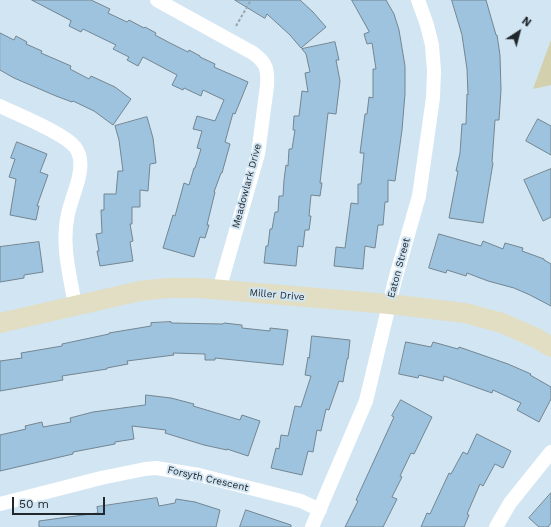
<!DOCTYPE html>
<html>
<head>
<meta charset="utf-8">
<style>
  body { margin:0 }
  #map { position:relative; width:551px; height:527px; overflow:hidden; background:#d2e5f3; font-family:"Work Sans",sans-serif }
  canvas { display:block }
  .north { position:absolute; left:499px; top:12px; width:40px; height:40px; -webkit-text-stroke:3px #d2e5f3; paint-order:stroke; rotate:36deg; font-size:11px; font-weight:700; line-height:16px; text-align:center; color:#21282d }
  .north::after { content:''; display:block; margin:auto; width:14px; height:18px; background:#21282d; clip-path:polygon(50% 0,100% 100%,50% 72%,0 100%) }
  .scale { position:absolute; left:12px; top:497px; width:93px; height:18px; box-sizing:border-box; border:2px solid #21282d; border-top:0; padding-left:5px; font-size:12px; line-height:14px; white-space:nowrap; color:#21282d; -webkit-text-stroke:3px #d2e5f3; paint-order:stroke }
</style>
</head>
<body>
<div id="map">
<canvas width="551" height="527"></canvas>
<div class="north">N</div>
<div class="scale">50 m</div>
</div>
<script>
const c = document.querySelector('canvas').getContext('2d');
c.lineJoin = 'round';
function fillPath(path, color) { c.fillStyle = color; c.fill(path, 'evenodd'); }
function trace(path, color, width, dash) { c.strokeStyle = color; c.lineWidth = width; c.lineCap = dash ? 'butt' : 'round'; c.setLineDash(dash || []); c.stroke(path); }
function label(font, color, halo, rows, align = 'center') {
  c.font = font + ' "Work Sans",sans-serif'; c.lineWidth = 4; c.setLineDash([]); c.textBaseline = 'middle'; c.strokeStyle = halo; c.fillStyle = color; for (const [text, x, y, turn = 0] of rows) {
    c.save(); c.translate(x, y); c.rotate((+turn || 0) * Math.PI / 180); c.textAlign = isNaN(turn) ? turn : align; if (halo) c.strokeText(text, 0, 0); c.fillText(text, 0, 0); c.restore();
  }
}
const green = new Path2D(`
  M 551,40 L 551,85 L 533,89 Z`);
const building = new Path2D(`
  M 32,0 L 91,0 L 110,9 L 108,13 L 127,22 L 129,20 L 144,28 L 145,27 L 156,33 L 155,35 L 170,43 L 188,52 L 189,50 L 200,56 L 200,57 L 215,64 L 214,67 L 248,82 L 235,114 L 233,113 L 225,142 L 230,144 L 222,173 L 221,173 L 214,192 L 215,192 L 207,225 L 209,225 L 205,238 L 200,237 L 194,257 L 163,248 L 173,215 L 175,216 L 184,183 L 189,185 L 194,168 L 195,168 L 201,149 L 197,148 L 202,131 L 193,129 L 197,116 L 215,121 L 224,100 L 203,90 L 201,96 L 184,88 L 183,90 L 172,85 L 177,75 L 143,57 L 138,66 L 127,60 L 129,57 L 113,49 L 116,45 L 83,29 L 81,32 L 69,26 L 71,21 Z
  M 235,0 L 300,0 L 313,12 L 326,27 L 301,48 L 290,35 L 267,14 L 265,18 Z
  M 352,0 L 386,0 L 394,14 L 399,30 L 405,66 L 405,94 L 402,130 L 395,181 L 388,180 L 388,202 L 385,202 L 383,225 L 378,225 L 375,248 L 365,246 L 363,269 L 334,266 L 336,247 L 345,248 L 351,203 L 358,204 L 358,184 L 361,184 L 364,153 L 360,153 L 365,114 L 367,114 L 369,97 L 373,98 L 373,69 L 376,69 L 372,43 L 367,44 L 364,34 L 369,32 Z
  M 452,0 L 486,0 L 496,35 L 497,35 L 500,55 L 501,90 L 499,120 L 495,120 L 492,162 L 493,163 L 483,223 L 449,218 L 458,171 L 456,171 L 460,153 L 462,124 L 466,124 L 467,94 L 468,95 L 467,69 L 462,35 Z
  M 0,33 L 14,40 L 16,36 L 27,42 L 26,44 L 42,51 L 41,53 L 71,66 L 70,69 L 89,79 L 91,76 L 115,87 L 131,99 L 113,125 L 94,111 L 73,101 L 72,102 L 56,96 L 14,78 L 0,70 Z
  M 335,42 L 339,60 L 336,60 L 340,81 L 336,114 L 328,113 L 320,183 L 322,183 L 320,196 L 311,195 L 309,216 L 311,216 L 309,230 L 305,230 L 303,247 L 298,246 L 296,266 L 264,263 L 266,246 L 268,246 L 270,229 L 272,229 L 275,212 L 278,212 L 279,196 L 283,196 L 284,180 L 286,165 L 288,166 L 289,149 L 292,149 L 295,130 L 293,130 L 294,116 L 299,116 L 302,91 L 308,92 L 305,73 L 310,72 L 306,54 L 302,49 Z
  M 147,117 L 153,138 L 156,163 L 150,164 L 148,191 L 140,190 L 140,207 L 132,207 L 132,224 L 130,224 L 133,241 L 130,242 L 133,261 L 100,266 L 97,251 L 99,251 L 96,234 L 102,233 L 101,210 L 104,210 L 104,194 L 116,194 L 118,171 L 123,171 L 119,140 L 115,126 Z
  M 538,119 L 551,126 L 551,155 L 526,141 Z
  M 17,142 L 47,154 L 40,172 L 48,175 L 37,206 L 39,206 L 36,220 L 10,215 L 16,179 L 9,177 L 15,159 L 11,158 Z
  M 551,169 L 551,217 L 543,221 L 524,180 Z
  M 439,234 L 481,246 L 483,241 L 503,249 L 505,243 L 523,248 L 522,251 L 544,259 L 544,260 L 551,264 L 551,306 L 530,295 L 514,288 L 488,281 L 467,273 L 466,276 L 447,270 L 446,273 L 429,268 Z
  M 39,242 L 43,272 L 24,275 L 24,278 L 0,282 L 0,247 Z
  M 171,322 L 171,323 L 223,324 L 224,323 L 242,325 L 242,328 L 270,331 L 270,328 L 288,330 L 283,365 L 215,358 L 215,360 L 205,360 L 205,354 L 173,353 L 174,355 L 127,361 L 128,364 L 107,368 L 107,369 L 62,376 L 63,380 L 0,391 L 0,361 L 22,358 L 21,353 L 62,346 L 62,344 L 109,334 L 109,333 L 151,326 L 151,323 Z
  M 312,336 L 350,340 L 348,359 L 347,359 L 343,382 L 339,381 L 329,410 L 326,409 L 321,431 L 317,430 L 313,452 L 308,451 L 302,475 L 271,468 L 276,448 L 279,449 L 281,435 L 288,436 L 295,406 L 301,407 L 311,376 L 305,375 L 308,357 L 309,358 Z
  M 406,342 L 431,347 L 433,342 L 458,349 L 459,347 L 508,364 L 531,374 L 530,375 L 551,387 L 551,399 L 539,422 L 517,410 L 521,403 L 493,390 L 492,393 L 444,376 L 443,381 L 419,375 L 418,378 L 399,374 Z
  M 146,395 L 171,398 L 194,404 L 193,406 L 240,420 L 242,415 L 260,421 L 248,456 L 227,449 L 227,450 L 204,445 L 165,433 L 166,430 L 132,426 L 134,439 L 115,442 L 115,444 L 73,452 L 73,454 L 0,471 L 0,435 L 26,429 L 25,426 L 42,422 L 43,427 L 71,422 L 70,418 L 93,412 L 145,405 Z
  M 401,400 L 432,417 L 414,454 L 411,453 L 400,476 L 402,477 L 392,497 L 397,499 L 383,527 L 345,527 L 358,501 L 356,500 L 394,417 L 392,416 Z
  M 477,434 L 511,451 L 503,468 L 495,464 L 483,486 L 480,484 L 467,514 L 469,515 L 464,527 L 421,527 L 427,513 L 430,514 L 449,473 L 451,474 L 463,452 L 467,454 Z
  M 551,493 L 551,523 L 548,527 L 539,527 L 529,518 Z
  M 157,498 L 159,506 L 175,503 L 176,499 L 195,502 L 220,510 L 216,527 L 39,527 L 39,521 L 98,513 L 97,507 Z
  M 246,510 L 291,525 L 291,527 L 240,527 Z`);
const path = new Path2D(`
  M 236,26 L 251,0`);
const street = new Path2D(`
  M 157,0 L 253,53 C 267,63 268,70 267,86 L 258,154 L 219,290
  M 0,106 C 18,115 64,133 75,147 C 89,165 72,194 68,214 C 61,244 70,276 75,305
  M 0,504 L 101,478 L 145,469 L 156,468 L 199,475 L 301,501 L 320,510
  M 312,527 L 366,401 L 395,280 L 419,196 L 433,98 L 434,71 L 432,45 L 427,25 L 418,0
  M 496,527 L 510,503 L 551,452`);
const secondary = new Path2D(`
  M 0,323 L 140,291 L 167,288 L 199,288 L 389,304 L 465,313 L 502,323 L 536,338 L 551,347`);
const streetNames = [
  ["Meadowlark Drive",247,186,-75],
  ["Eaton Street",399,268,-75],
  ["Miller Drive",277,295,5],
  ["Forsyth Crescent",208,479,13]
];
fillPath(green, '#d3d0ad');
fillPath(building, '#9dc3de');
trace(building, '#738591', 1);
trace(path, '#96a5b0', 2, [3, 2]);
trace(street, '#fff', 14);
trace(secondary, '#e1dec3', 20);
label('10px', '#21282d', '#d2e5f3', streetNames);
</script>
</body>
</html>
